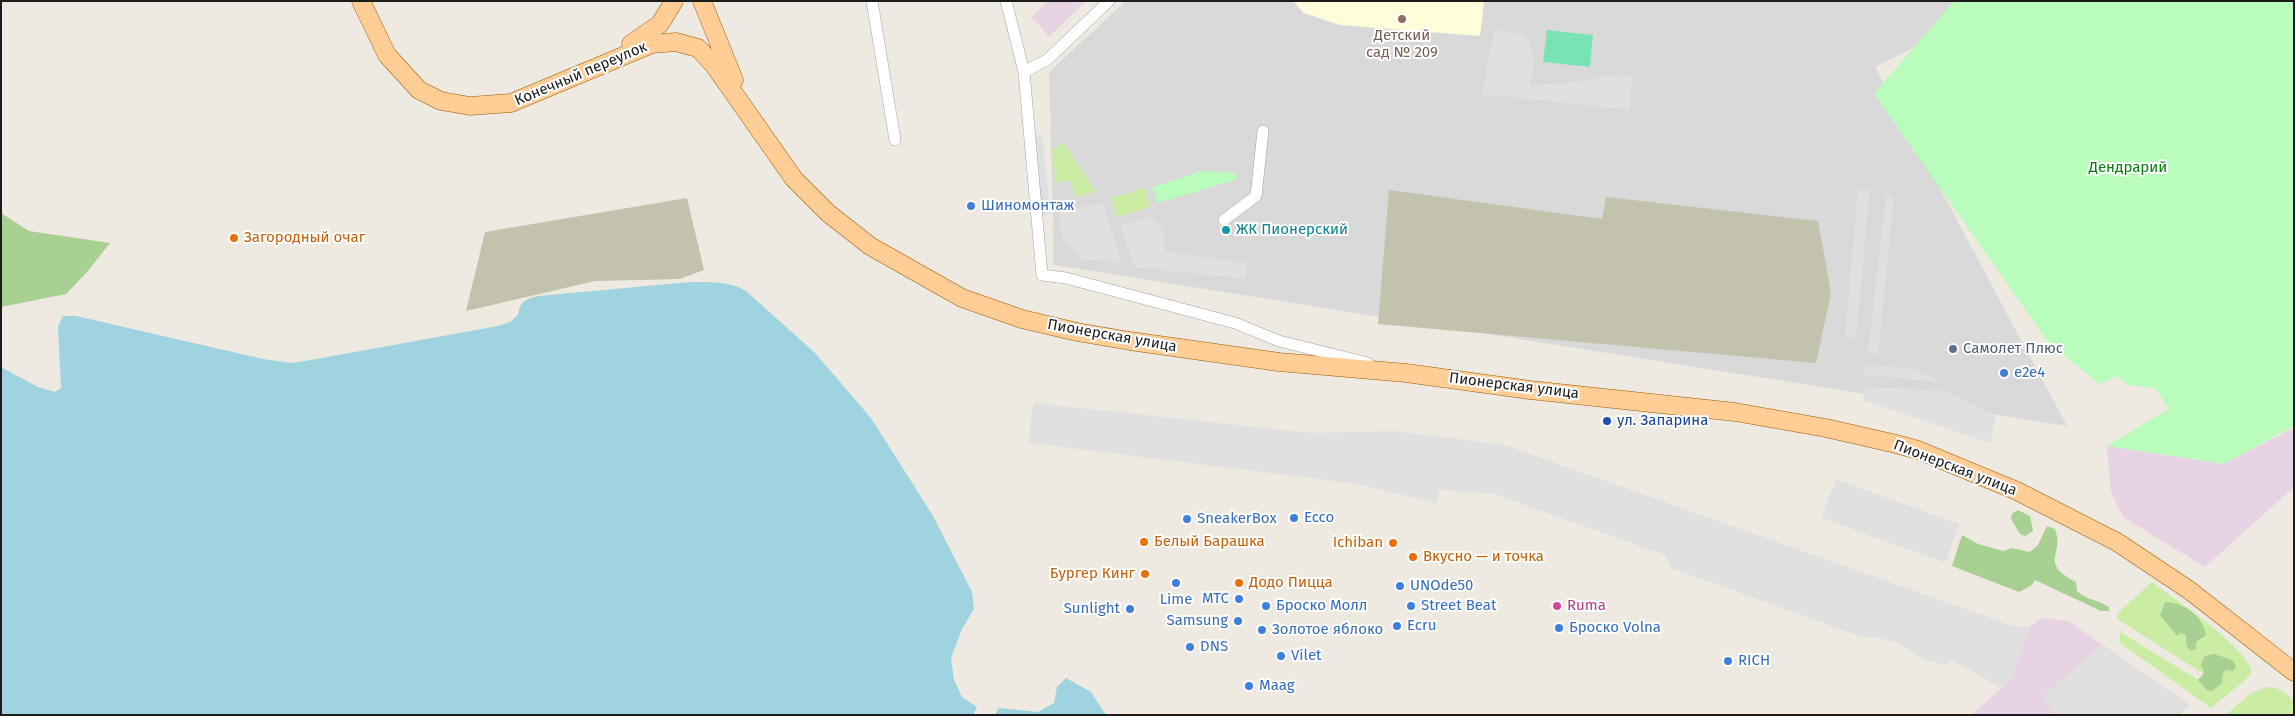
<!DOCTYPE html>
<html>
<head>
<meta charset="utf-8">
<style>
  body { margin:0 }
  #map { position:relative; width:2295px; height:716px; overflow:hidden; background:#eee9e1; font-family:"Fira Sans",sans-serif }
  canvas { display:block }
  .frame { position:absolute; inset:0; border:2px solid #1c1c1c; pointer-events:none }
</style>
</head>
<body>
<div id="map">
<canvas width="2295" height="716"></canvas>
<div class="frame"></div>
</div>
<script>
const c = document.querySelector('canvas').getContext('2d');
c.lineJoin = 'round';
function fillPath(path, color) { c.fillStyle = color; c.fill(path, 'evenodd'); }
function trace(path, color, width, dash) { c.strokeStyle = color; c.lineWidth = width; c.lineCap = dash ? 'butt' : 'round'; c.setLineDash(dash || []); c.stroke(path); }
function label(font, color, halo, rows, align = 'center') {
  c.font = font + ' "Fira Sans",sans-serif'; c.lineWidth = 4; c.setLineDash([]); c.textBaseline = 'middle'; c.strokeStyle = halo; c.fillStyle = color; for (const [text, x, y, turn = 0] of rows) {
    c.save(); c.translate(x, y); c.rotate((+turn || 0) * Math.PI / 180); c.textAlign = isNaN(turn) ? turn : align; if (halo) c.strokeText(text, 0, 0); c.fillText(text, 0, 0); c.restore();
  }
}
const residential = new Path2D(`
  M 1126,1 L 1965,1 L 1947,31 L 1875,67 L 2067,426 L 1054,265 L 1049,72 Z`);
const industrial = new Path2D(`
  M 1048,1 L 1086,1 L 1049,37 L 1032,17 Z
  M 2294,428 L 2294,487 L 2205,567 L 2123,517 L 2111,492 L 2107,446 L 2223,464 Z
  M 2042,618 L 2068,621 L 2190,705 L 2178,715 L 1971,715 L 2010,681 L 2030,627 Z`);
const education = new Path2D(`
  M 1293,1 L 1484,1 L 1480,36 L 1340,25 L 1304,13 Z`);
const construction = new Path2D(`
  M 1389,190 L 1602,219 L 1606,197 L 1818,221 L 1831,293 L 1816,363 L 1378,324 Z
  M 687,198 L 704,270 L 679,279 L 595,281 L 466,311 L 485,232 Z`);
const grass = new Path2D(`
  M 1063,143 L 1096,192 L 1076,197 L 1070,180 L 1056,183 L 1052,150 Z
  M 1144,188 L 1150,207 L 1117,217 L 1111,198 Z
  M 2152,582 C 2176,601 2244,644 2252,672 L 2245,680 L 2211,708 L 2120,643 L 2120,632 L 2198,680 L 2204,674 L 2117,619 L 2118,613 Z
  M 2267,687 C 2280,688 2285,692 2294,701 L 2294,715 L 2226,715 L 2251,693 Z`);
const forest = new Path2D(`
  M 1,213 L 29,231 L 110,243 L 87,272 L 66,294 L 1,307 Z
  M 2018,510 L 2030,516 L 2033,531 L 2025,536 L 2020,534 L 2011,519 L 2012,514 Z
  M 2047,526 L 2055,529 C 2065,555 2038,562 2076,582 L 2077,591 C 2086,600 2099,600 2109,607 L 2109,611 L 2101,611 L 2035,580 L 2032,585 L 2019,592 L 1952,566 L 1962,535 L 1978,544 L 2003,551 L 2012,548 L 2030,552 L 2038,545 Z
  M 2165,602 C 2185,603 2202,615 2206,635 L 2196,642 L 2196,649 L 2190,651 L 2186,645 L 2186,635 L 2180,633 L 2177,636 L 2160,615 Z
  M 2214,654 L 2232,660 L 2236,666 L 2233,671 L 2226,670 L 2223,673 L 2222,683 L 2212,691 L 2207,690 L 2198,680 L 2204,673 L 2201,665 L 2205,656 Z`);
const park = new Path2D(`
  M 1954,1 L 2294,1 L 2294,426 L 2223,464 L 2107,446 L 2169,409 L 2155,388 L 2128,385 L 2117,376 L 2099,384 L 2048,342 L 1874,94 Z
  M 1203,171 L 1234,173 L 1237,176 L 1235,180 L 1158,203 L 1152,187 Z`);
const pitch = new Path2D(`
  M 1547,30 L 1593,35 L 1590,67 L 1543,62 Z`);
const parking = new Path2D(`
  M 1494,30 L 1524,34 L 1531,44 L 1534,62 L 1530,86 L 1583,81 L 1618,74 L 1632,76 L 1629,110 L 1482,94 Z
  M 1042,135 L 1051,214 L 1039,216 L 1029,136 Z
  M 1858,188 L 1870,189 L 1856,338 L 1845,337 Z
  M 1886,195 L 1894,197 L 1878,354 L 1868,352 Z
  M 1102,203 L 1122,263 L 1081,259 L 1062,238 L 1058,212 Z
  M 1151,216 L 1162,229 L 1166,252 L 1247,263 L 1245,279 L 1134,267 L 1121,225 Z
  M 1865,365 L 1913,368 L 1941,382 L 1864,375 Z
  M 1866,387 L 1945,391 L 1996,416 L 1990,443 L 1863,400 Z
  M 1035,403 L 1311,433 L 1394,431 L 1505,445 L 2013,626 L 2030,627 L 2011,681 L 1999,688 L 1972,670 L 1952,661 L 1943,665 L 1924,659 L 1897,643 L 1880,638 L 1862,637 L 1671,568 L 1665,555 L 1494,494 L 1440,490 L 1436,503 L 1358,484 L 1029,443 L 1031,413 Z
  M 1836,479 L 1959,524 L 1945,563 L 1822,518 Z
  M 2101,645 L 2190,705 L 2179,715 L 2056,715 L 2041,698 Z`);
const water = new Path2D(`
  M 691,282 C 711,282 729,281 746,291 L 815,353 L 871,418 L 933,516 L 972,592 L 974,609 L 962,629 L 951,658 L 954,680 L 962,697 L 977,707 L 973,715 L 1,715 L 1,367 L 38,387 L 55,392 L 61,388 L 58,327 L 63,316 L 76,316 L 263,359 L 291,363 L 311,360 L 498,326 L 510,322 L 518,315 C 520,300 526,299 539,296 Z
  M 1066,678 L 1091,692 L 1106,715 L 995,715 L 999,708 L 1038,712 L 1054,703 L 1057,687 Z`);
const street = new Path2D(`
  M 872,1 L 895,140
  M 1006,1 L 1024,72 L 1042,275 L 1066,278 L 1235,323 L 1279,341 L 1368,363
  M 1024,72 L 1047,60 L 1109,1
  M 1224,220 L 1256,196 L 1263,131`);
const primary = new Path2D(`
  M 361,1 L 387,55 L 419,90 L 441,101 L 470,106 L 511,103 L 652,44 L 676,42 L 698,48 L 714,65 L 794,179 L 828,213 L 870,246 L 962,298 L 1022,319 L 1077,332 L 1130,341 L 1279,362 L 1406,373 L 1530,390 L 1735,412 L 1826,428 L 1896,444 L 1918,450 L 2017,491 L 2117,542 L 2189,590 L 2294,672
  M 702,1 L 734,80
  M 631,44 L 660,24 L 674,1`);
const markers = [
  [1402,19,5,"#8d6e63"],
  [971,206,5,"#3f7fe0"],
  [1226,230,5,"#0f9aa8"],
  [234,238,5,"#e8710a"],
  [1953,349,5,"#5c6f8a"],
  [2004,373,5,"#3f7fe0"],
  [1607,421,5,"#1a4fb4"],
  [1294,518,5,"#3f7fe0"],
  [1187,519,5,"#3f7fe0"],
  [1144,542,5,"#e8710a"],
  [1393,543,5,"#e8710a"],
  [1413,557,5,"#e8710a"],
  [1145,574,5,"#e8710a"],
  [1176,583,5,"#3f7fe0"],
  [1239,583,5,"#e8710a"],
  [1400,586,5,"#3f7fe0"],
  [1239,599,5,"#3f7fe0"],
  [1266,606,5,"#3f7fe0"],
  [1411,606,5,"#3f7fe0"],
  [1557,606,5,"#d1479c"],
  [1130,609,5,"#3f7fe0"],
  [1238,621,5,"#3f7fe0"],
  [1397,626,5,"#3f7fe0"],
  [1559,628,5,"#3f7fe0"],
  [1262,630,5,"#3f7fe0"],
  [1190,647,5,"#3f7fe0"],
  [1281,656,5,"#3f7fe0"],
  [1728,661,5,"#3f7fe0"],
  [1249,686,5,"#3f7fe0"]
];
const educationNames = [
  ["Детский",1402,36],
  ["сад № 209",1402,53]
];
const streetNames = [
  ["Конечный переулок",581,74,-23],
  ["Пионерская улица",1112,336,10],
  ["Пионерская улица",1514,386,7],
  ["Пионерская улица",1955,468,21]
];
const parkNames = [
  ["Дендрарий",2128,168]
];
const shopNames = [
  ["Шиномонтаж",981,206],
  ["е2е4",2014,373],
  ["Ecco",1304,518],
  ["SneakerBox",1197,519],
  ["UNOde50",1410,586],
  ["МТС",1229,599,"right"],
  ["Lime",1176,600,"center"],
  ["Броско Молл",1276,606],
  ["Street Beat",1421,606],
  ["Sunlight",1120,609,"right"],
  ["Samsung",1228,621,"right"],
  ["Ecru",1407,626],
  ["Броско Volna",1569,628],
  ["Золотое яблоко",1272,630],
  ["DNS",1200,647],
  ["Vilet",1291,656],
  ["RICH",1738,661],
  ["Maag",1259,686]
];
const cultureNames = [
  ["ЖК Пионерский",1236,230]
];
const foodNames = [
  ["Загородный очаг",244,238],
  ["Белый Барашка",1154,542],
  ["Ichiban",1383,543,"right"],
  ["Вкусно — и точка",1423,557],
  ["Бургер Кинг",1135,574,"right"],
  ["Додо Пицца",1249,583]
];
const serviceNames = [
  ["Самолет Плюс",1963,349]
];
const transitNames = [
  ["ул. Запарина",1617,421]
];
const hotelNames = [
  ["Ruma",1567,606]
];
fillPath(residential, '#dad9d9');
fillPath(industrial, '#e8d3e5');
fillPath(education, '#fffdd9');
fillPath(construction, '#c3c2ac');
fillPath(grass, '#caeca3');
fillPath(forest, '#a8d093');
fillPath(park, '#bafcbc');
fillPath(pitch, '#7ae3b5');
fillPath(parking, '#e0e0e0');
fillPath(water, '#9ed3df');
trace(street, '#a3a3a3', 12);
trace(primary, '#945d00', 19);
trace(street, '#fff', 11);
trace(primary, '#ffcd95', 18);
for (const [x, y, r, color] of markers) { const dot = new Path2D(); dot.arc(x, y, r, 0, 2 * Math.PI); c.fillStyle = color; c.fill(dot); trace(dot, '#fff', 2); }
label('15px', '#785e54', '#fff', educationNames);
label('15px', '#1c1c1c', '#fff', streetNames);
label('15px', '#05800a', '#fff', parkNames);
label('15px', '#366cbe', '#fff', shopNames, 'left');
label('15px', '#0d838f', '#fff', cultureNames, 'left');
label('15px', '#c56008', '#fff', foodNames, 'left');
label('15px', '#4e5e75', '#fff', serviceNames, 'left');
label('15px', '#164399', '#fff', transitNames, 'left');
label('15px', '#b23c85', '#fff', hotelNames, 'left');
</script>
</body>
</html>
